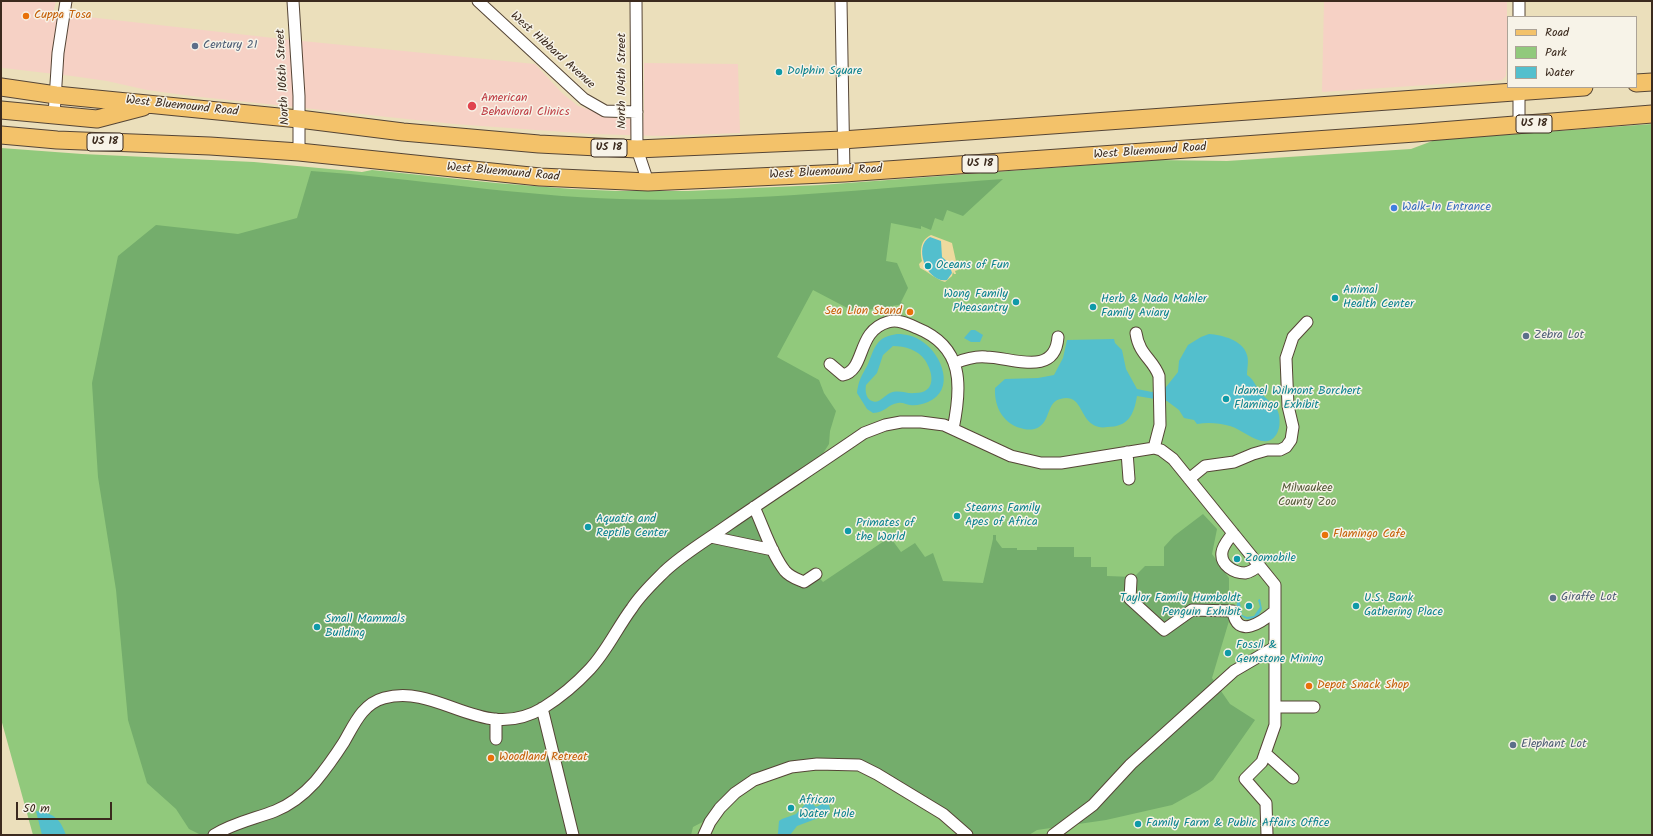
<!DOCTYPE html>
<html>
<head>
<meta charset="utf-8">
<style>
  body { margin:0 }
  #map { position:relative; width:1653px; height:836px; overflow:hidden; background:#ebdfbb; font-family:Kalam,sans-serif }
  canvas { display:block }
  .frame { position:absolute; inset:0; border:2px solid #3b2a1e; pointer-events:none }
  .legend { position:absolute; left:1507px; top:16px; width:130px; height:72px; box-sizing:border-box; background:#f7f3e8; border:1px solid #aca397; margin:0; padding:5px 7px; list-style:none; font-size:12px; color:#3b2a1e }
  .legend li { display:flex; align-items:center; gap:8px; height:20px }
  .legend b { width:20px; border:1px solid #aca397 }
  .scale { position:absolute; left:16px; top:802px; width:96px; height:18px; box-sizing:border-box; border:2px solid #3b2a1e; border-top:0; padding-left:5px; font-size:12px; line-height:14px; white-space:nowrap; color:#3b2a1e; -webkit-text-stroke:3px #f7f3e8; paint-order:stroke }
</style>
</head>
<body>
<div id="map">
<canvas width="1653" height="836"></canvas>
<div class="frame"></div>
<ul class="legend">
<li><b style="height:5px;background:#f3c26a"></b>Road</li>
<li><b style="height:11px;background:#91c97c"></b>Park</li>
<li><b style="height:11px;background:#53bfcd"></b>Water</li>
</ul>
<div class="scale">50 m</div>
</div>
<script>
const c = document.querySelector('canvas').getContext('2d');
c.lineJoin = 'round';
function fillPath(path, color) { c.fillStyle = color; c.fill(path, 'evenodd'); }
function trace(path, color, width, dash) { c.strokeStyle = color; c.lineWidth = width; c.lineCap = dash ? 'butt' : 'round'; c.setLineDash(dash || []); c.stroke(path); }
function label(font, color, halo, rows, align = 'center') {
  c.font = font + ' Kalam,sans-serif'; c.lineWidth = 3; c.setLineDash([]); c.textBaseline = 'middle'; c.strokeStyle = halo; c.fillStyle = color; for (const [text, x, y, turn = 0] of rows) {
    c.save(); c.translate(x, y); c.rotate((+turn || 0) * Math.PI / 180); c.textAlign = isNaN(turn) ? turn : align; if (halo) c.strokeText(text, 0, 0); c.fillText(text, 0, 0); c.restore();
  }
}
const built = new Path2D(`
  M 1,1 L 56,1 L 53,13 L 282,39 L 535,64 L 562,93 L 578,106 L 615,118 L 644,120 L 644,63 L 738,64 L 740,133 L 662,136 L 592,134 L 454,124 L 191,96 L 147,90 L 107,81 L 72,76 L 3,68 L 1,67 Z
  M 1324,1 L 1507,1 L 1507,61 L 1506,76 L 1502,80 L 1322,92 Z`);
const green = new Path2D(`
  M 1652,124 L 1652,835 L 33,835 L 1,719 L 1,148 L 82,154 L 254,162 L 362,172 L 372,170 L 496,183 L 572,189 L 617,191 L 688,191 L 821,185 L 1156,160 L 1227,161 L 1411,149 L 1435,140 Z`);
const forest = new Path2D(`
  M 311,171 C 414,178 516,196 620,199 C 746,203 877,188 1003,179 L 963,216 L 947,210 L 943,221 L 935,218 L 931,230 L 921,226 L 921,229 L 891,223 L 886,261 L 897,263 L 908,288 L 901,302 L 904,304 L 855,312 L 813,290 L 777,357 L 819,380 L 824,393 L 836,411 L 830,431 L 829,444 L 815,466 L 755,507 L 786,572 L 804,581 L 816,574 L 823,582 L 890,537 L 901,552 L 915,543 L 925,557 L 933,553 L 943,581 L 983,583 L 993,539 L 993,535 L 996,535 L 996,540 L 1002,548 L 1017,548 L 1017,550 L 1037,550 L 1037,547 L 1074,547 L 1074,557 L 1091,557 L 1091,567 L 1107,567 L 1107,576 L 1134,577 L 1145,566 L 1164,566 L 1164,547 L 1174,536 L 1203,514 L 1217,529 L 1212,554 L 1229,578 L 1229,621 L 1212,678 L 1230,704 L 1255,720 L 1213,780 L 1199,790 L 1172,805 L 1106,820 L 1037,830 L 1029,835 L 967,835 L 877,774 L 818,764 L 747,787 L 716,815 L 693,827 L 691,835 L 201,835 L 189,829 L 176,809 L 147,783 L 128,720 L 116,590 L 98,477 L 92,383 L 118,256 L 156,225 L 238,234 L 297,218 Z`);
const sand = new Path2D(`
  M 931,235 L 952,243 L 958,270 L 955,271 L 956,274 L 954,274 L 953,272 L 952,276 L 945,282 C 935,279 929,272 920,268 L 919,264 L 922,261 C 920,251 920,240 931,235 Z`);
const water = new Path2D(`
  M 930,237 L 941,241 L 942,257 L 949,263 L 952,273 L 947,280 C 928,284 912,247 930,237 Z
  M 971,330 L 975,330 L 983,335 L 980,342 L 971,342 L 964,338 Z
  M 897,334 C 906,334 915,336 923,342 C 942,355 956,390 928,402 C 923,404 916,406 910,405 C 906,405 903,402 898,403 C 888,404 885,413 873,413 L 867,409 L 857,393 C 859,378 862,376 868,364 C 875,347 876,337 897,334 ZM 893,346 C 905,346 918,350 925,360 C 934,374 936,393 915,393 C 906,394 899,389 890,393 C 884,396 879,404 872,401 C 866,399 865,391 866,385 L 877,373 L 883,355 Z
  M 1209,334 C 1222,335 1243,340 1247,355 C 1249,361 1247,369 1247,375 C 1255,380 1256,388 1262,394 C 1268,402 1277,404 1279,415 C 1280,422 1280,429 1276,435 C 1264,452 1245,430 1230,426 C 1219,423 1208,422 1197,424 L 1194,420 L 1184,418 L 1179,410 L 1167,401 L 1137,396 C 1134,415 1128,427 1107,427 C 1102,428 1096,427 1092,424 C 1081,417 1081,398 1066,398 C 1045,399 1052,419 1039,427 C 1034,430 1029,430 1024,429 C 1004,425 994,408 995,388 L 1005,379 L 1038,378 L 1054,375 L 1063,358 L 1067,340 L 1114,339 L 1115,343 L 1122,350 L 1126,369 L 1137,389 L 1152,392 L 1166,387 L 1178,372 L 1179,361 L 1188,345 L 1201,337 Z
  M 1260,599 L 1262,609 L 1257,618 L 1247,619 C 1239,616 1234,609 1238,600 L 1240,603 L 1242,615 L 1247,617 L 1254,616 L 1260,607 L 1258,600 Z
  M 809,800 L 816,807 L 822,804 L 829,805 L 830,809 L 829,814 L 797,826 L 790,835 L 777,835 L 778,833 L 779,821 L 782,819 L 796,814 Z
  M 36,811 C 53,813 60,818 66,835 L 42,835 Z`);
const street = new Path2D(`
  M 293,1 L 299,96 L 299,152
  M 478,1 L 584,99 L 605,111 L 637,112
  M 636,1 L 637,149 L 648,182
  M 841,1 L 844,173
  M 1519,1 L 1519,17
  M 1519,87 L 1519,125
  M 54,115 L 58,53 L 66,1
  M 1136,333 C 1139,355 1153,359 1159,376 L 1160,425 L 1154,448
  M 955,363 C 965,359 975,356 986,357 C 1011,357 1055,378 1058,337
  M 830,364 L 843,375 C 866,370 856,331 888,322 C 898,319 908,324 917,328 C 964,347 962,386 953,429
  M 1127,452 L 1129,479
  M 1189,479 L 1205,466 L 1234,462 L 1253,454 L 1267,450 L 1280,450 L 1286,447 L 1291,440 L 1293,427 L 1288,406 L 1286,358 L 1293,337 L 1307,322
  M 754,507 C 764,528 771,553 785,571 C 790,577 797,579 804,582 L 816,574
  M 1233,533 C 1229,539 1223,545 1222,552 C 1220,565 1234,573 1245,573 C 1251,572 1255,569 1259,565
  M 711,537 L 773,550
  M 1131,580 L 1130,599 L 1164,630 L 1192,610 L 1233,611 C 1237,640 1262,622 1275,611
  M 1275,707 L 1314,707
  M 542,708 L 573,835
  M 496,719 L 496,739
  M 1265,753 L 1293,778
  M 214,835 C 233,823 254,819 275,811 C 290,805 304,794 315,782 C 325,770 335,756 344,742 C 354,725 362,704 384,698 C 441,683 482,744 543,708 C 559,698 577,683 590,669 C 607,651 617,628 632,608 C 641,594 653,583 665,571 C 683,554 707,540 728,525 C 773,494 819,464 864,433 L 885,425 L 901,422 L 921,422 L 944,425 L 1011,456 L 1041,463 L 1061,463 L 1154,448 L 1161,450 L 1173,459 L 1275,585 L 1275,725 L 1262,762 L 1245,779 L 1266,803 L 1267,835
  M 704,835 L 710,822 L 720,808 L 735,793 L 754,780 L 791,767 L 817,764 L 859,765 L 877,774 L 943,814 L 967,835
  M 1053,835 L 1093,805 L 1131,764 L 1234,671 L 1275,647`);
const primary = new Path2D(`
  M 1636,83 L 1652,82
  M 1,87 L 56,95 L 299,119 L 403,132 L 539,144 L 637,149 L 842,140 L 1584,87
  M 1,110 L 97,119 L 143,107
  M 1,135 L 57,140 L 210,146 L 299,152 L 540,177 L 648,182 L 844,173 L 1415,133 L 1652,114`);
const markers = [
  [26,16,4,"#e8710a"],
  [195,46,4,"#5c6f8a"],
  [779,72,4,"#0f9aa8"],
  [472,106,5,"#e0444e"],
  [1394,208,4,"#3f7fe0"],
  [928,266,4,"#0f9aa8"],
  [1335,298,4,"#0f9aa8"],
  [1016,302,4,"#0f9aa8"],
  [1093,307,4,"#0f9aa8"],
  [910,312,4,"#e8710a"],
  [1526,336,4,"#5c6f8a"],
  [1226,399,4,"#0f9aa8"],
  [957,516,4,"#0f9aa8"],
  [588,527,4,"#0f9aa8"],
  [848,531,4,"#0f9aa8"],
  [1325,535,4,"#e8710a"],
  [1237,559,4,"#0f9aa8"],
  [1553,598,4,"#5c6f8a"],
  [1249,606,4,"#0f9aa8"],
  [1356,606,4,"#0f9aa8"],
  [317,627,4,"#0f9aa8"],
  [1228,653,4,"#0f9aa8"],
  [1309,686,4,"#e8710a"],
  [1513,745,4,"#5c6f8a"],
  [491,758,4,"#e8710a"],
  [791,808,4,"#0f9aa8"],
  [1138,824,4,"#0f9aa8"]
];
const shields = [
  [1534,124,36],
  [105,142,36],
  [609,148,36],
  [980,164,36]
];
const shieldNames = [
  ["US 18",1534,124],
  ["US 18",105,142],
  ["US 18",609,148],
  ["US 18",980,164]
];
const foodNames = [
  ["Cuppa Tosa",34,16],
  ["Sea Lion Stand",902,312,"right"],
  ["Flamingo Cafe",1333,535],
  ["Depot Snack Shop",1317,686],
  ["Woodland Retreat",499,758]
];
const serviceNames = [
  ["Century 21",203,46],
  ["Zebra Lot",1534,336],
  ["Giraffe Lot",1561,598],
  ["Elephant Lot",1521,745]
];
const streetNames = [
  ["West Hibbard Avenue",552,51,42],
  ["North 106th Street",284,77,-93],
  ["North 104th Street",623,81,-90],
  ["West Bluemound Road",182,107,6],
  ["West Bluemound Road",1150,152,-4],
  ["West Bluemound Road",503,173,5],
  ["West Bluemound Road",826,173,-3]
];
const cultureNames = [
  ["Dolphin Square",787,72],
  ["Oceans of Fun",936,266],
  ["Animal",1343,291],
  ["Health Center",1343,305],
  ["Wong Family",1008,295,"right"],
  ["Pheasantry",1008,309,"right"],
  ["Herb & Nada Mahler",1101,300],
  ["Family Aviary",1101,314],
  ["Idamel Wilmont Borchert",1234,392],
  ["Flamingo Exhibit",1234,406],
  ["Stearns Family",965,509],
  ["Apes of Africa",965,523],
  ["Aquatic and",596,520],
  ["Reptile Center",596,534],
  ["Primates of",856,524],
  ["the World",856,538],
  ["Zoomobile",1245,559],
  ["Taylor Family Humboldt",1241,599,"right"],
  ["Penguin Exhibit",1241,613,"right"],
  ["U.S. Bank",1364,599],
  ["Gathering Place",1364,613],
  ["Small Mammals",325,620],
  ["Building",325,634],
  ["Fossil &",1236,646],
  ["Gemstone Mining",1236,660],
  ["African",799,801],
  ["Water Hole",799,815],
  ["Family Farm & Public Affairs Office",1146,824]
];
const healthNames = [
  ["American",481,99],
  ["Behavioral Clinics",481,113]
];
const shopNames = [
  ["Walk-In Entrance",1402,208]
];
const parkNames = [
  ["Milwaukee",1307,489],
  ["County Zoo",1307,503]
];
fillPath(built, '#f6d1c5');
fillPath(green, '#91c97c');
fillPath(forest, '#74ad6c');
fillPath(sand, '#eeda9e');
fillPath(water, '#53bfcd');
trace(street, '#554536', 13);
trace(primary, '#554536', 19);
trace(street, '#fff', 11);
trace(primary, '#f3c26a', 17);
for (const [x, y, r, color] of markers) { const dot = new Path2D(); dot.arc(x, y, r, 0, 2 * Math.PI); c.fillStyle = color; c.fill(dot); trace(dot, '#f7f3e8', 1.5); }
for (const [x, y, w] of shields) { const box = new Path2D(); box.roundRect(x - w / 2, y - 9, w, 18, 3); c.fillStyle = '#f7f3e8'; c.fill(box); trace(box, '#3b2a1e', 1); }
label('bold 11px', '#3b2a1e', null, shieldNames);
label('12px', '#c56008', '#f7f3e8', foodNames, 'left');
label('12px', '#4e5e75', '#f7f3e8', serviceNames, 'left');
label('12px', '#3b2a1e', '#f7f3e8', streetNames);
label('12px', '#0d838f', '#f7f3e8', cultureNames, 'left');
label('12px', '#be3a42', '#f7f3e8', healthNames, 'left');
label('12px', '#366cbe', '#f7f3e8', shopNames, 'left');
label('12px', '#555a3a', '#f7f3e8', parkNames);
</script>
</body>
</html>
